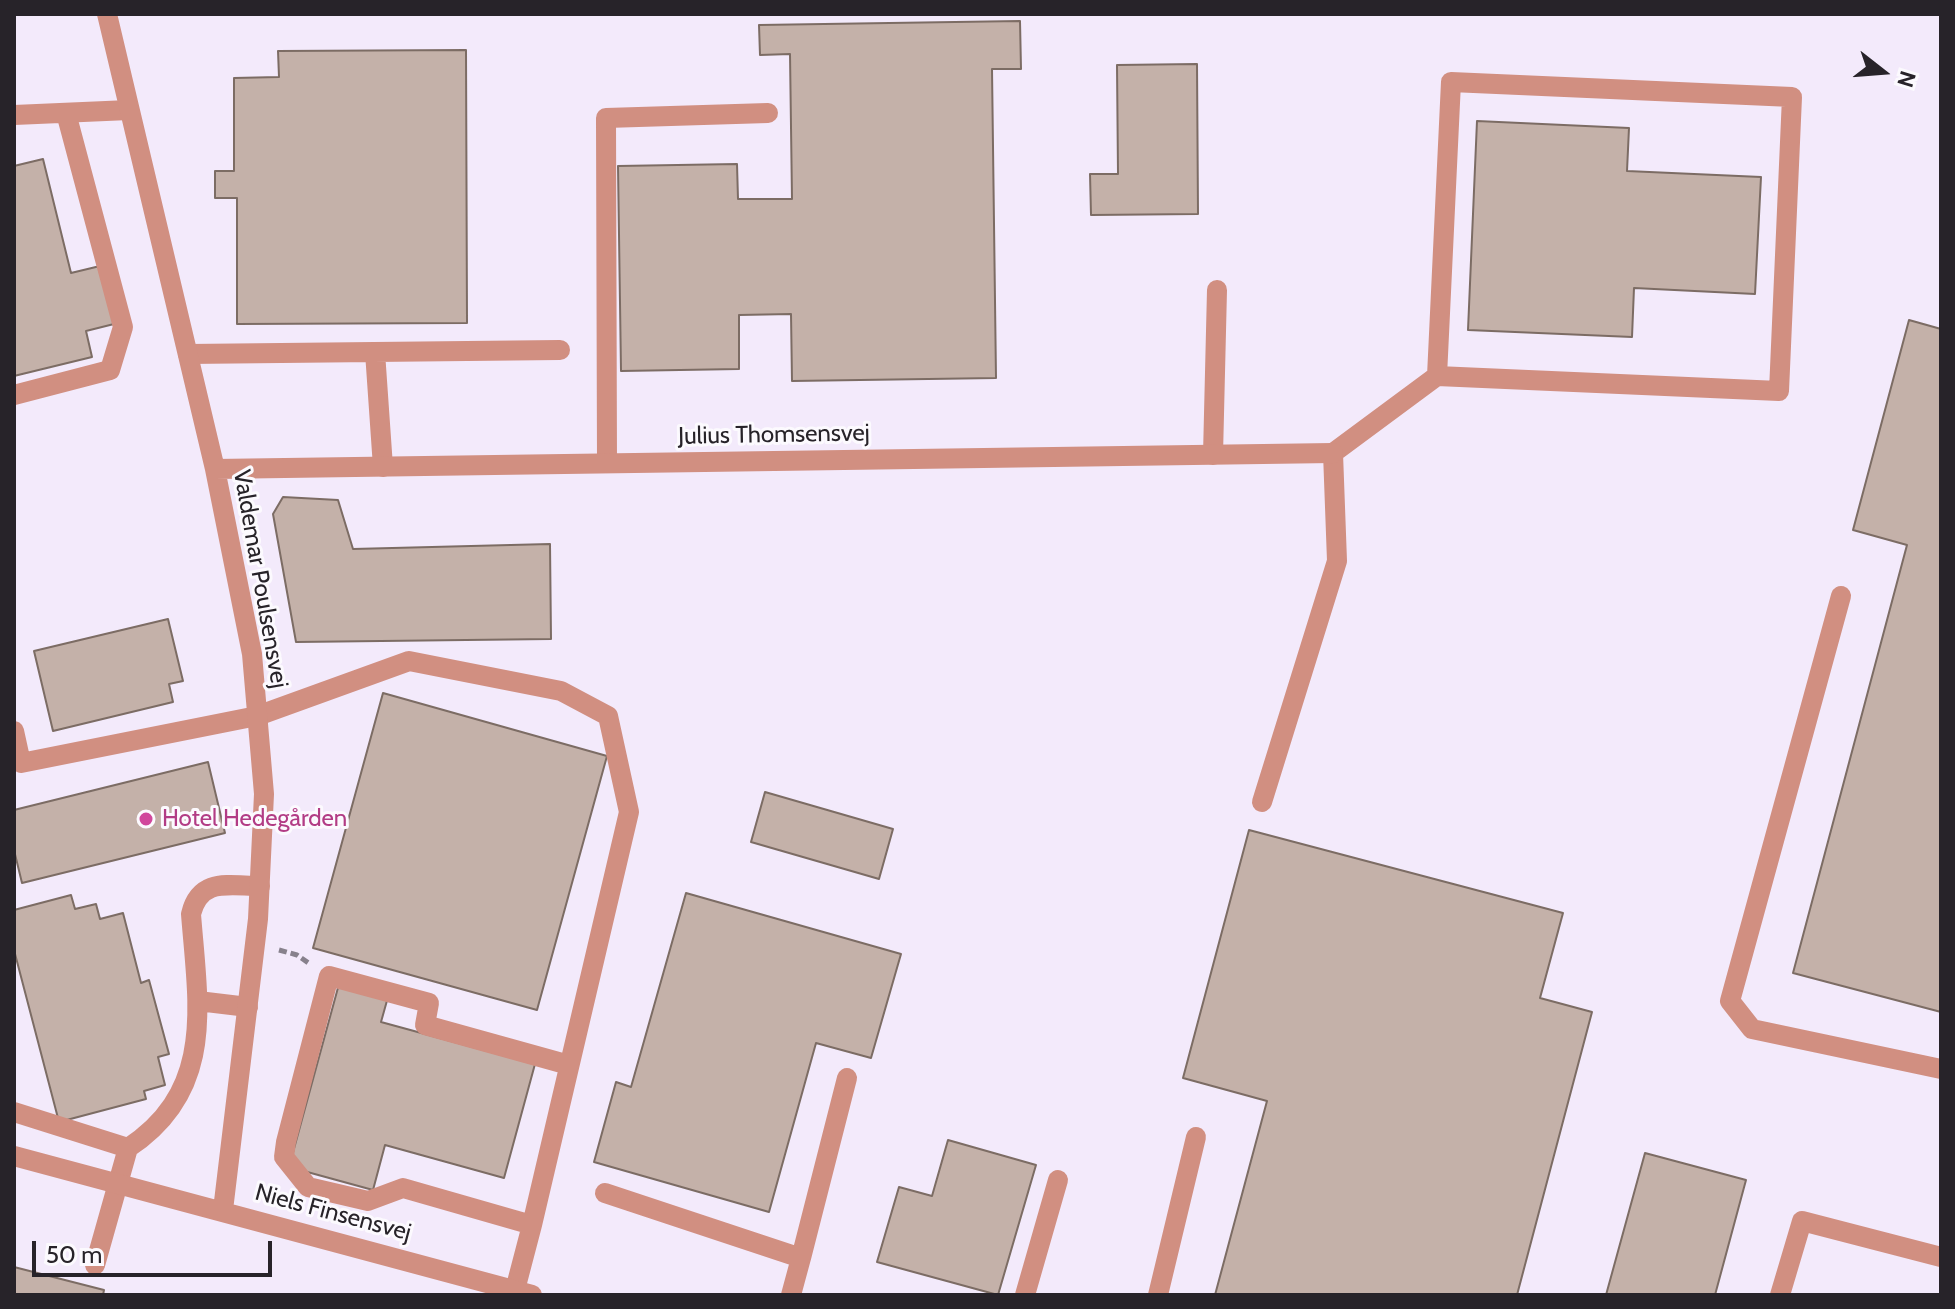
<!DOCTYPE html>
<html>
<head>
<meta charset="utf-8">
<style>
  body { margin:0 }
  #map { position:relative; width:1955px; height:1309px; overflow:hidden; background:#f3eafb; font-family:Cabin,sans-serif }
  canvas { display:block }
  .frame { position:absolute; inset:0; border:16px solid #272329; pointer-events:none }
  .north { position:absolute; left:1843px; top:32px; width:80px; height:80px; -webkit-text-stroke:6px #fcfafe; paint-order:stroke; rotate:107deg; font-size:22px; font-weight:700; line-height:32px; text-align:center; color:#272329 }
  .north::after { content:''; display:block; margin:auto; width:28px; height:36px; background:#272329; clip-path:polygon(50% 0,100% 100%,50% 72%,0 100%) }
  .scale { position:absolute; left:32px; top:1241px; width:240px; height:36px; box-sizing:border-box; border:4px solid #272329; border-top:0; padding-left:10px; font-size:24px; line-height:28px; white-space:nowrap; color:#272329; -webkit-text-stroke:6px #fcfafe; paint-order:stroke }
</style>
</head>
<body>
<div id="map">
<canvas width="1955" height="1309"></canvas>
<div class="frame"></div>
<div class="north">N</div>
<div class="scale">50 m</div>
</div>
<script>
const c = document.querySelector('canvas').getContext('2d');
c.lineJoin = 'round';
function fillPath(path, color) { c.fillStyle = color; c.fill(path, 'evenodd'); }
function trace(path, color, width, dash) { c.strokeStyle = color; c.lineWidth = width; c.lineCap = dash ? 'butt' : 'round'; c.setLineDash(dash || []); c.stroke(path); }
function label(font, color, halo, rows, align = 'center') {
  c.font = font + ' Cabin,sans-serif'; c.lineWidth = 6; c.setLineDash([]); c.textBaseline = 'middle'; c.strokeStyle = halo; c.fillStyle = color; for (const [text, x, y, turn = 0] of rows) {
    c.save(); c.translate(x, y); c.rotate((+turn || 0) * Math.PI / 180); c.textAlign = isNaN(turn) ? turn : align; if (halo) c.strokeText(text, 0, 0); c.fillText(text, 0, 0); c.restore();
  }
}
const building = new Path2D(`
  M 1020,21 L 1021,69 L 992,69 L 996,378 L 792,381 L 791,314 L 739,315 L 739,369 L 621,371 L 618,166 L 737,164 L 738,199 L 792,199 L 790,54 L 760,55 L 759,25 Z
  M 466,50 L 467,323 L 237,324 L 237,198 L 215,198 L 215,171 L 234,171 L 234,78 L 279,77 L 278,51 Z
  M 1197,64 L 1198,214 L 1091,215 L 1090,174 L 1118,174 L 1117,65 Z
  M 1477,121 L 1629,128 L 1627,171 L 1761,177 L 1755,294 L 1634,288 L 1632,337 L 1468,330 Z
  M 43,159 L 71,273 L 100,266 L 114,324 L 86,331 L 92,357 L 14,376 L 14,166 Z
  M 1909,320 L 1941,329 L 1941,1012 L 1793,973 L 1907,545 L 1853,530 Z
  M 283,497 L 338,500 L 353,549 L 550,544 L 551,639 L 296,642 L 273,514 Z
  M 168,619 L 183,681 L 169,684 L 173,702 L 53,731 L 34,651 Z
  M 383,693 L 607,756 L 537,1010 L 313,948 Z
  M 208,762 L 225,833 L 22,883 L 14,850 L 14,810 Z
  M 765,792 L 893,829 L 879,879 L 751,842 Z
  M 1249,830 L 1563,913 L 1540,998 L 1592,1012 L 1517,1295 L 1215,1295 L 1267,1101 L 1183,1078 Z
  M 686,893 L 901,954 L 871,1058 L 816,1043 L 769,1212 L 594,1162 L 616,1082 L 631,1087 Z
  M 71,895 L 75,909 L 96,904 L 100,919 L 123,913 L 141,983 L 149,980 L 169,1054 L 158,1057 L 165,1085 L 144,1091 L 146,1099 L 59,1122 L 14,950 L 14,910 Z
  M 339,984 L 388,997 L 381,1022 L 535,1064 L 504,1178 L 385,1145 L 373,1190 L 300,1170 L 292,1156 Z
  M 948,1140 L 1036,1165 L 998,1295 L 877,1262 L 899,1187 L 932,1196 Z
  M 1645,1153 L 1746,1180 L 1715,1295 L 1606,1295 Z
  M 14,1267 L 104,1290 L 103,1295 L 14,1295 Z`);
const path = new Path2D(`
  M 279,950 L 297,955 L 310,964`);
const service = new Path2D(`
  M 14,115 L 129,110
  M 375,352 L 383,467
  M 188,354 L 560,350
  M 14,395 L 110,370 L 123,327 L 66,113
  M 1213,455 L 1217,290
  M 607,463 L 606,118 L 768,113
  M 1841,596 L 1730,1001 L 1752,1029 L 1941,1069
  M 14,731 L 21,763 L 257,716 L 409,661 L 561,691 L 608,716 L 629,812 L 532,1225
  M 1262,802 L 1337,561 L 1333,453 L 1437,376 L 1779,391 L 1792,97 L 1451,82 L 1437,376
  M 198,1001 L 248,1007
  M 14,1112 L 128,1148 C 216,1090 198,1005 191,914 C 200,877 229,886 260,886
  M 605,1193 L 801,1258 L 791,1295
  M 801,1258 L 847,1078
  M 95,1265 L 128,1148
  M 515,1290 L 532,1225 L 403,1188 L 368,1201 L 308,1187 L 284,1157 L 286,1142 L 329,976 L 429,1003 L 425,1025 L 569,1065
  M 1025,1295 L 1058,1180
  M 1158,1295 L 1196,1137
  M 1780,1295 L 1802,1221 L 1941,1257`);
const minor = new Path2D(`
  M 107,14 L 215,469 L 252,654 L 264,794 L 258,919 L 223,1210
  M 215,469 L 1333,453
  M 14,1156 L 532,1295`);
const markers = [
  [146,819,8,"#d1479c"]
];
const streetNames = [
  ["Julius Thomsensvej",774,435,-1],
  ["Valdemar Poulsensvej",260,579,80],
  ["Niels Finsensvej",333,1213,15]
];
const hotelNames = [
  ["Hotel Hedegården",162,819]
];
fillPath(building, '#c4b1a9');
trace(building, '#7c6c64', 2);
trace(path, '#87818c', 5, [8, 4]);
trace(service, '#d18f81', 20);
trace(minor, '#d18f81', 20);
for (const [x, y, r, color] of markers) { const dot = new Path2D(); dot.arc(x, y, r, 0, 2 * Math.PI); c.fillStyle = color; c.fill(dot); trace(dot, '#fcfafe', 3); }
label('24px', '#272329', '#fcfafe', streetNames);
label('24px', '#b23c85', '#fcfafe', hotelNames, 'left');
</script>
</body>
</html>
